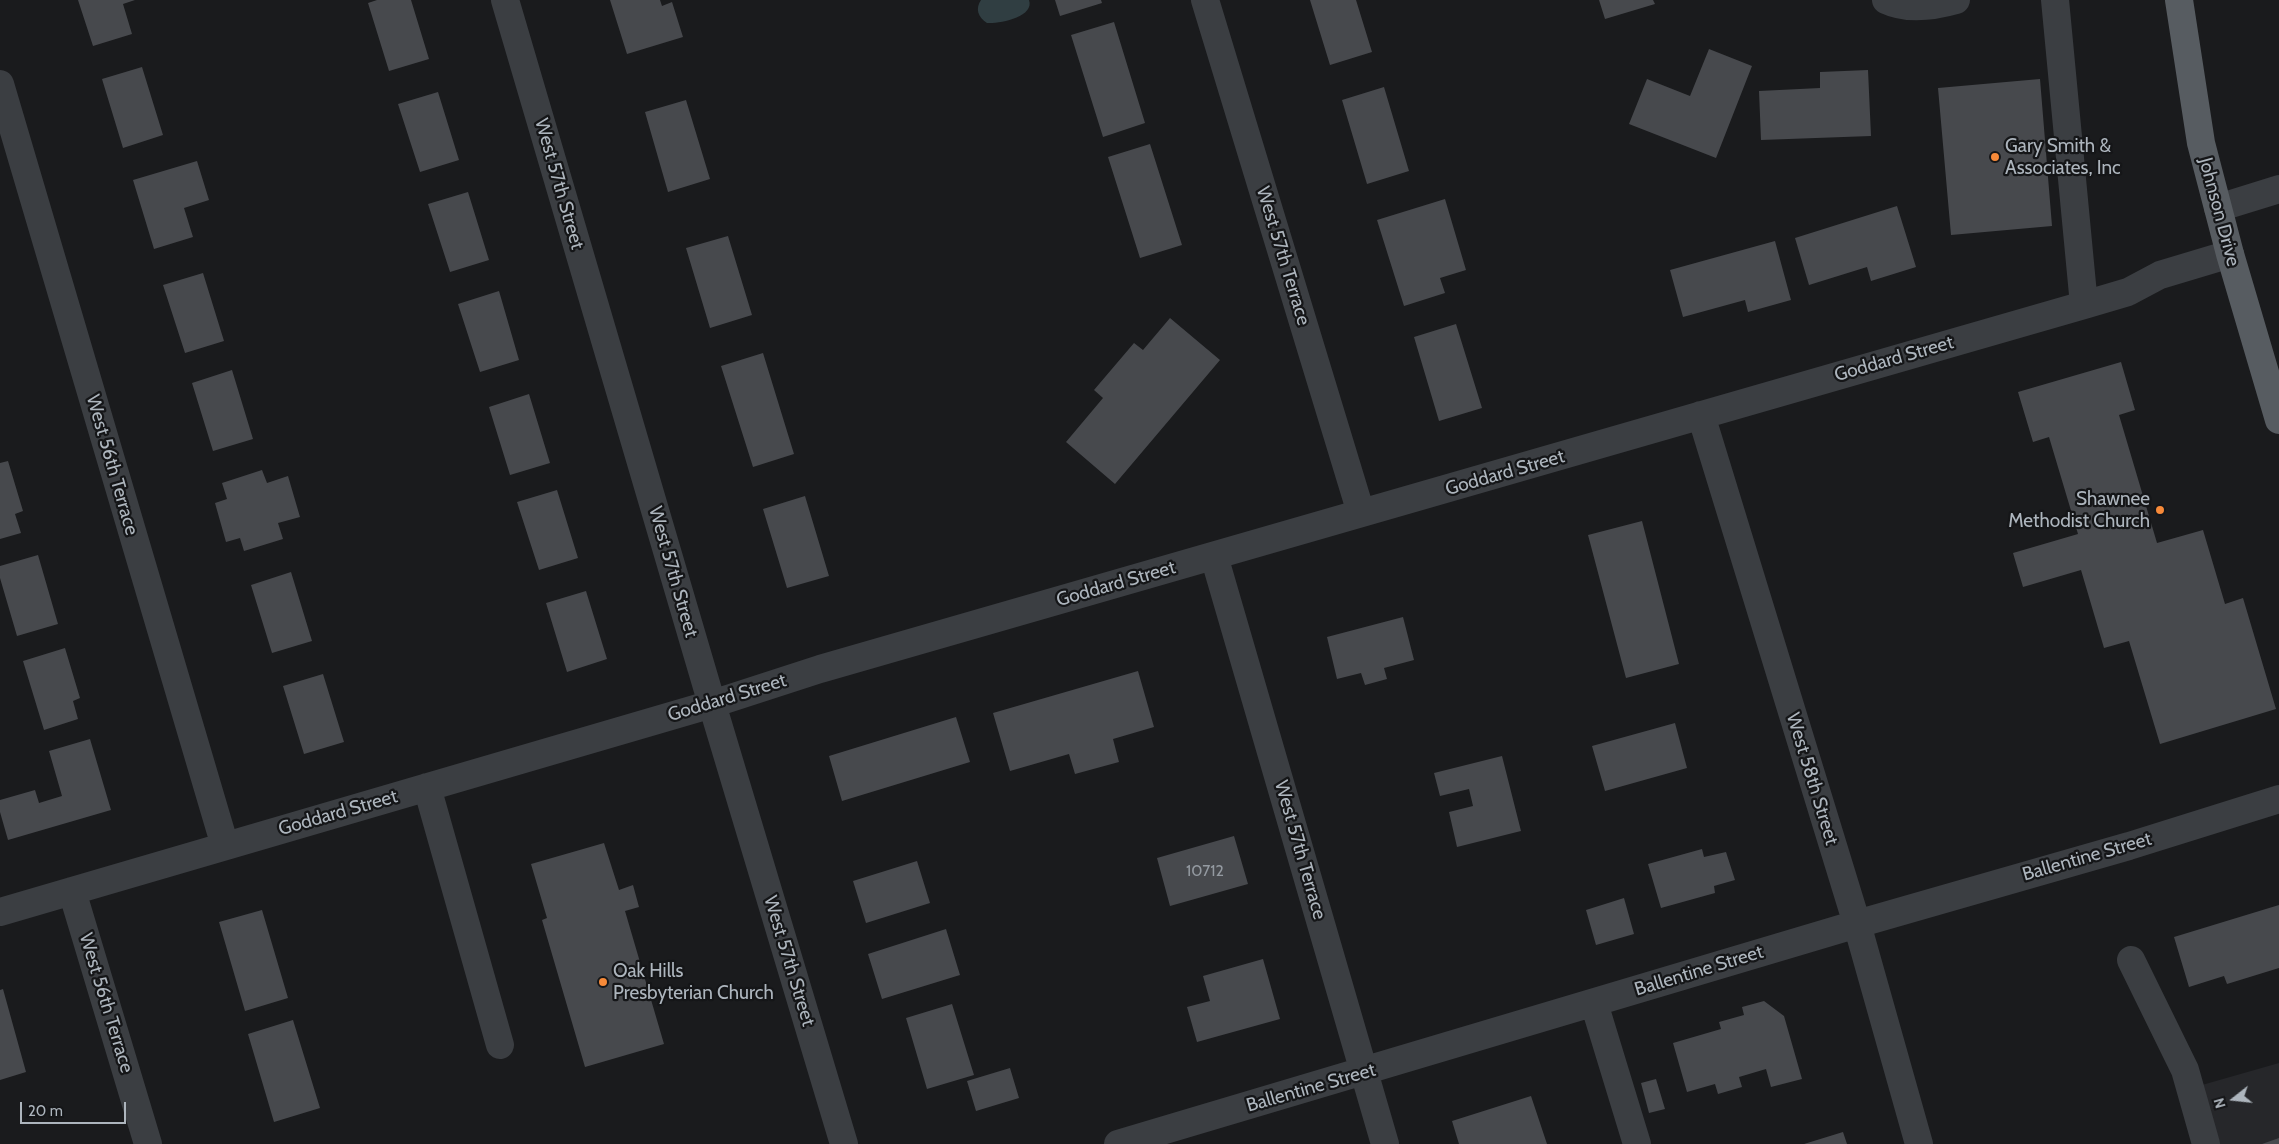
<!DOCTYPE html>
<html>
<head>
<meta charset="utf-8">
<style>
  body { margin:0 }
  #map { position:relative; width:2279px; height:1144px; overflow:hidden; background:#1a1b1d; font-family:Cabin,sans-serif }
  canvas { display:block }
  .north { position:absolute; left:2209px; top:1074px; width:50px; height:50px; -webkit-text-stroke:4px #151618; paint-order:stroke; rotate:254deg; font-size:14px; font-weight:700; line-height:20px; text-align:center; color:#adb5bd }
  .north::after { content:''; display:block; margin:auto; width:18px; height:22px; background:#adb5bd; clip-path:polygon(50% 0,100% 100%,50% 72%,0 100%) }
  .scale { position:absolute; left:20px; top:1102px; width:106px; height:22px; box-sizing:border-box; border:2px solid #adb5bd; border-top:0; padding-left:6px; font-size:15px; line-height:18px; white-space:nowrap; color:#adb5bd; -webkit-text-stroke:4px #151618; paint-order:stroke }
</style>
</head>
<body>
<div id="map">
<canvas width="2279" height="1144"></canvas>
<div class="north">N</div>
<div class="scale">20 m</div>
</div>
<script>
const c = document.querySelector('canvas').getContext('2d');
c.lineJoin = 'round';
function fillPath(path, color) { c.fillStyle = color; c.fill(path, 'evenodd'); }
function trace(path, color, width, dash) { c.strokeStyle = color; c.lineWidth = width; c.lineCap = dash ? 'butt' : 'round'; c.setLineDash(dash || []); c.stroke(path); }
function label(font, color, halo, rows, align = 'center') {
  c.font = font + ' Cabin,sans-serif'; c.lineWidth = 4.5; c.setLineDash([]); c.textBaseline = 'middle'; c.strokeStyle = halo; c.fillStyle = color; for (const [text, x, y, turn = 0] of rows) {
    c.save(); c.translate(x, y); c.rotate((+turn || 0) * Math.PI / 180); c.textAlign = isNaN(turn) ? turn : align; if (halo) c.strokeText(text, 0, 0); c.fillText(text, 0, 0); c.restore();
  }
}
const built = new Path2D(`
  M 2279,1063 L 2279,1144 L 2220,1144 L 2202,1085 Z`);
const water = new Path2D(`
  M 981,0 L 1029,0 C 1035,17 999,24 987,23 C 978,17 975,9 981,0 Z`);
const building = new Path2D(`
  M 78,0 L 135,0 L 123,4 L 132,34 L 93,46 Z
  M 377,0 L 411,0 L 429,59 L 389,71 L 368,3 Z
  M 610,0 L 660,0 L 662,6 L 672,2 L 683,37 L 627,54 Z
  M 1055,0 L 1101,0 L 1102,3 L 1060,16 Z
  M 1310,0 L 1356,0 L 1372,52 L 1330,65 Z
  M 1599,0 L 1653,0 L 1655,4 L 1605,19 Z
  M 1114,22 L 1145,123 L 1103,137 L 1071,35 Z
  M 1709,49 L 1752,66 L 1716,158 L 1629,124 L 1647,79 L 1690,96 Z
  M 142,67 L 163,135 L 123,148 L 102,79 Z
  M 1868,70 L 1871,136 L 1761,140 L 1759,91 L 1820,88 L 1820,72 Z
  M 2040,79 L 2052,226 L 1951,235 L 1938,88 Z
  M 1384,87 L 1409,171 L 1367,184 L 1342,100 Z
  M 438,92 L 459,160 L 420,172 L 398,104 Z
  M 686,100 L 710,179 L 668,192 L 645,112 Z
  M 1150,144 L 1182,245 L 1140,258 L 1108,157 Z
  M 197,161 L 209,200 L 184,208 L 193,237 L 154,249 L 133,180 Z
  M 468,192 L 489,260 L 450,272 L 428,204 Z
  M 1445,199 L 1466,270 L 1440,278 L 1445,293 L 1404,306 L 1377,220 Z
  M 1897,206 L 1916,267 L 1871,281 L 1867,267 L 1809,285 L 1795,238 Z
  M 728,236 L 752,315 L 710,328 L 686,248 Z
  M 1775,241 L 1791,300 L 1748,312 L 1745,300 L 1683,317 L 1670,270 Z
  M 203,273 L 224,341 L 185,353 L 163,285 Z
  M 499,291 L 519,360 L 480,372 L 458,304 Z
  M 1170,318 L 1220,360 L 1115,484 L 1066,442 L 1103,398 L 1094,390 L 1134,343 L 1143,350 Z
  M 1456,324 L 1482,408 L 1439,421 L 1414,337 Z
  M 763,353 L 794,454 L 753,467 L 721,366 Z
  M 2121,362 L 2135,410 L 2119,415 L 2157,543 L 2203,530 L 2225,604 L 2243,598 L 2276,709 L 2160,744 L 2129,641 L 2104,648 L 2081,570 L 2023,587 L 2013,553 L 2078,534 L 2049,437 L 2033,442 L 2018,392 Z
  M 232,370 L 253,439 L 213,451 L 192,383 Z
  M 529,394 L 550,463 L 510,475 L 489,407 Z
  M 8,461 L 23,511 L 15,514 L 21,533 L 0,539 L 0,463 Z
  M 262,470 L 267,483 L 288,476 L 300,517 L 278,523 L 283,539 L 244,551 L 240,538 L 226,542 L 215,503 L 227,499 L 222,483 Z
  M 557,490 L 578,558 L 539,570 L 517,502 Z
  M 805,496 L 829,576 L 787,588 L 763,509 Z
  M 1642,521 L 1679,664 L 1626,678 L 1588,535 Z
  M 38,555 L 58,624 L 17,636 L 0,578 L 0,566 Z
  M 291,572 L 312,641 L 272,653 L 251,585 Z
  M 586,591 L 607,659 L 567,672 L 546,603 Z
  M 1403,617 L 1414,660 L 1384,668 L 1387,679 L 1365,685 L 1361,673 L 1337,679 L 1327,637 Z
  M 65,648 L 80,698 L 73,701 L 78,719 L 44,730 L 23,661 Z
  M 1138,671 L 1154,727 L 1113,739 L 1119,762 L 1075,774 L 1069,754 L 1010,771 L 993,713 Z
  M 323,674 L 344,742 L 304,754 L 283,686 Z
  M 956,717 L 970,762 L 842,801 L 829,756 Z
  M 1675,723 L 1687,768 L 1605,791 L 1592,746 Z
  M 90,739 L 111,810 L 8,840 L 0,812 L 0,800 L 35,790 L 39,803 L 62,796 L 49,751 Z
  M 1502,756 L 1521,831 L 1457,847 L 1449,812 L 1473,806 L 1469,789 L 1440,796 L 1434,773 Z
  M 1234,836 L 1248,884 L 1170,906 L 1157,858 Z
  M 604,843 L 619,890 L 633,885 L 639,907 L 625,911 L 664,1044 L 585,1067 L 542,920 L 547,918 L 531,864 Z
  M 1702,849 L 1704,857 L 1726,852 L 1735,880 L 1714,886 L 1715,893 L 1661,908 L 1648,864 Z
  M 917,861 L 930,903 L 866,923 L 853,881 Z
  M 1624,898 L 1634,934 L 1596,945 L 1586,910 Z
  M 2279,905 L 2279,968 L 2227,984 L 2224,976 L 2189,987 L 2174,937 Z
  M 262,910 L 288,998 L 245,1011 L 219,922 Z
  M 946,929 L 960,975 L 882,999 L 868,954 Z
  M 1263,959 L 1280,1019 L 1197,1042 L 1187,1007 L 1210,1001 L 1203,976 Z
  M 3,989 L 26,1072 L 0,1080 L 0,990 Z
  M 1764,1001 L 1784,1016 L 1802,1079 L 1771,1087 L 1766,1069 L 1739,1077 L 1742,1087 L 1718,1094 L 1715,1084 L 1687,1092 L 1673,1043 L 1721,1029 L 1719,1022 L 1744,1015 L 1742,1007 Z
  M 952,1004 L 974,1075 L 927,1089 L 906,1018 Z
  M 293,1020 L 320,1108 L 274,1122 L 248,1034 Z
  M 1010,1068 L 1019,1098 L 976,1111 L 967,1081 Z
  M 1656,1079 L 1665,1109 L 1649,1113 L 1641,1083 Z
  M 1531,1096 L 1547,1144 L 1459,1144 L 1452,1121 Z
  M 1843,1132 L 1847,1144 L 1804,1144 Z
  M 2279,1138 L 2279,1144 L 2262,1144 Z`);
const minor = new Path2D(`
  M 505,0 L 712,704 L 844,1144
  M 1205,0 L 1361,513
  M 1886,0 C 1907,10 1935,6 1956,0
  M 2055,0 L 2084,305
  M 0,84 L 225,846
  M 2218,208 L 2279,189
  M 1701,415 L 1857,924 L 1919,1144
  M 1214,556 L 1385,1144
  M 427,787 L 500,1045
  M 72,891 L 148,1144
  M 0,912 L 712,704 L 820,669 L 2084,305 L 2128,292 L 2160,275 L 2230,254
  M 2131,960 L 2185,1070 L 2206,1144
  M 1594,1003 L 1637,1144
  M 1118,1144 L 1857,924 L 2129,846 L 2279,799`);
const major = new Path2D(`
  M 2179,0 L 2201,143 L 2230,254 L 2279,420`);
const markers = [
  [1995,157,5,"#f78a39"],
  [2160,510,5,"#f78a39"],
  [603,982,5,"#f78a39"]
];
const numberNames = [
  ["10712",1205,871]
];
const poiNames = [
  ["Gary Smith &",2005,146],
  ["Associates, Inc",2005,168],
  ["Shawnee",2150,499,"right"],
  ["Methodist Church",2150,521,"right"],
  ["Oak Hills",613,971],
  ["Presbyterian Church",613,993]
];
const streetNames = [
  ["West 57th Street",559,184,74],
  ["Johnson Drive",2219,212,75],
  ["West 57th Terrace",1283,256,73],
  ["Goddard Street",1894,359,-16],
  ["West 56th Terrace",112,465,74],
  ["Goddard Street",1505,473,-16],
  ["West 57th Street",673,572,74],
  ["Goddard Street",1116,584,-16],
  ["Goddard Street",727,698,-17],
  ["West 58th Street",1812,779,73],
  ["Goddard Street",338,813,-16],
  ["West 57th Terrace",1300,850,74],
  ["Ballentine Street",2087,857,-16],
  ["West 57th Street",789,961,73],
  ["Ballentine Street",1699,971,-17],
  ["West 56th Terrace",106,1003,73],
  ["Ballentine Street",1311,1088,-16]
];
fillPath(built, '#26272a');
fillPath(water, '#303e42');
fillPath(building, '#47494d');
trace(minor, '#3b3e42', 28);
trace(major, '#575c61', 28);
for (const [x, y, r, color] of markers) { const dot = new Path2D(); dot.arc(x, y, r, 0, 2 * Math.PI); c.fillStyle = color; c.fill(dot); trace(dot, '#151618', 2); }
label('16px', '#949aa1', null, numberNames);
label('19px', '#adb5bd', '#151618', poiNames, 'left');
label('19px', '#adb5bd', '#151618', streetNames);
</script>
</body>
</html>
